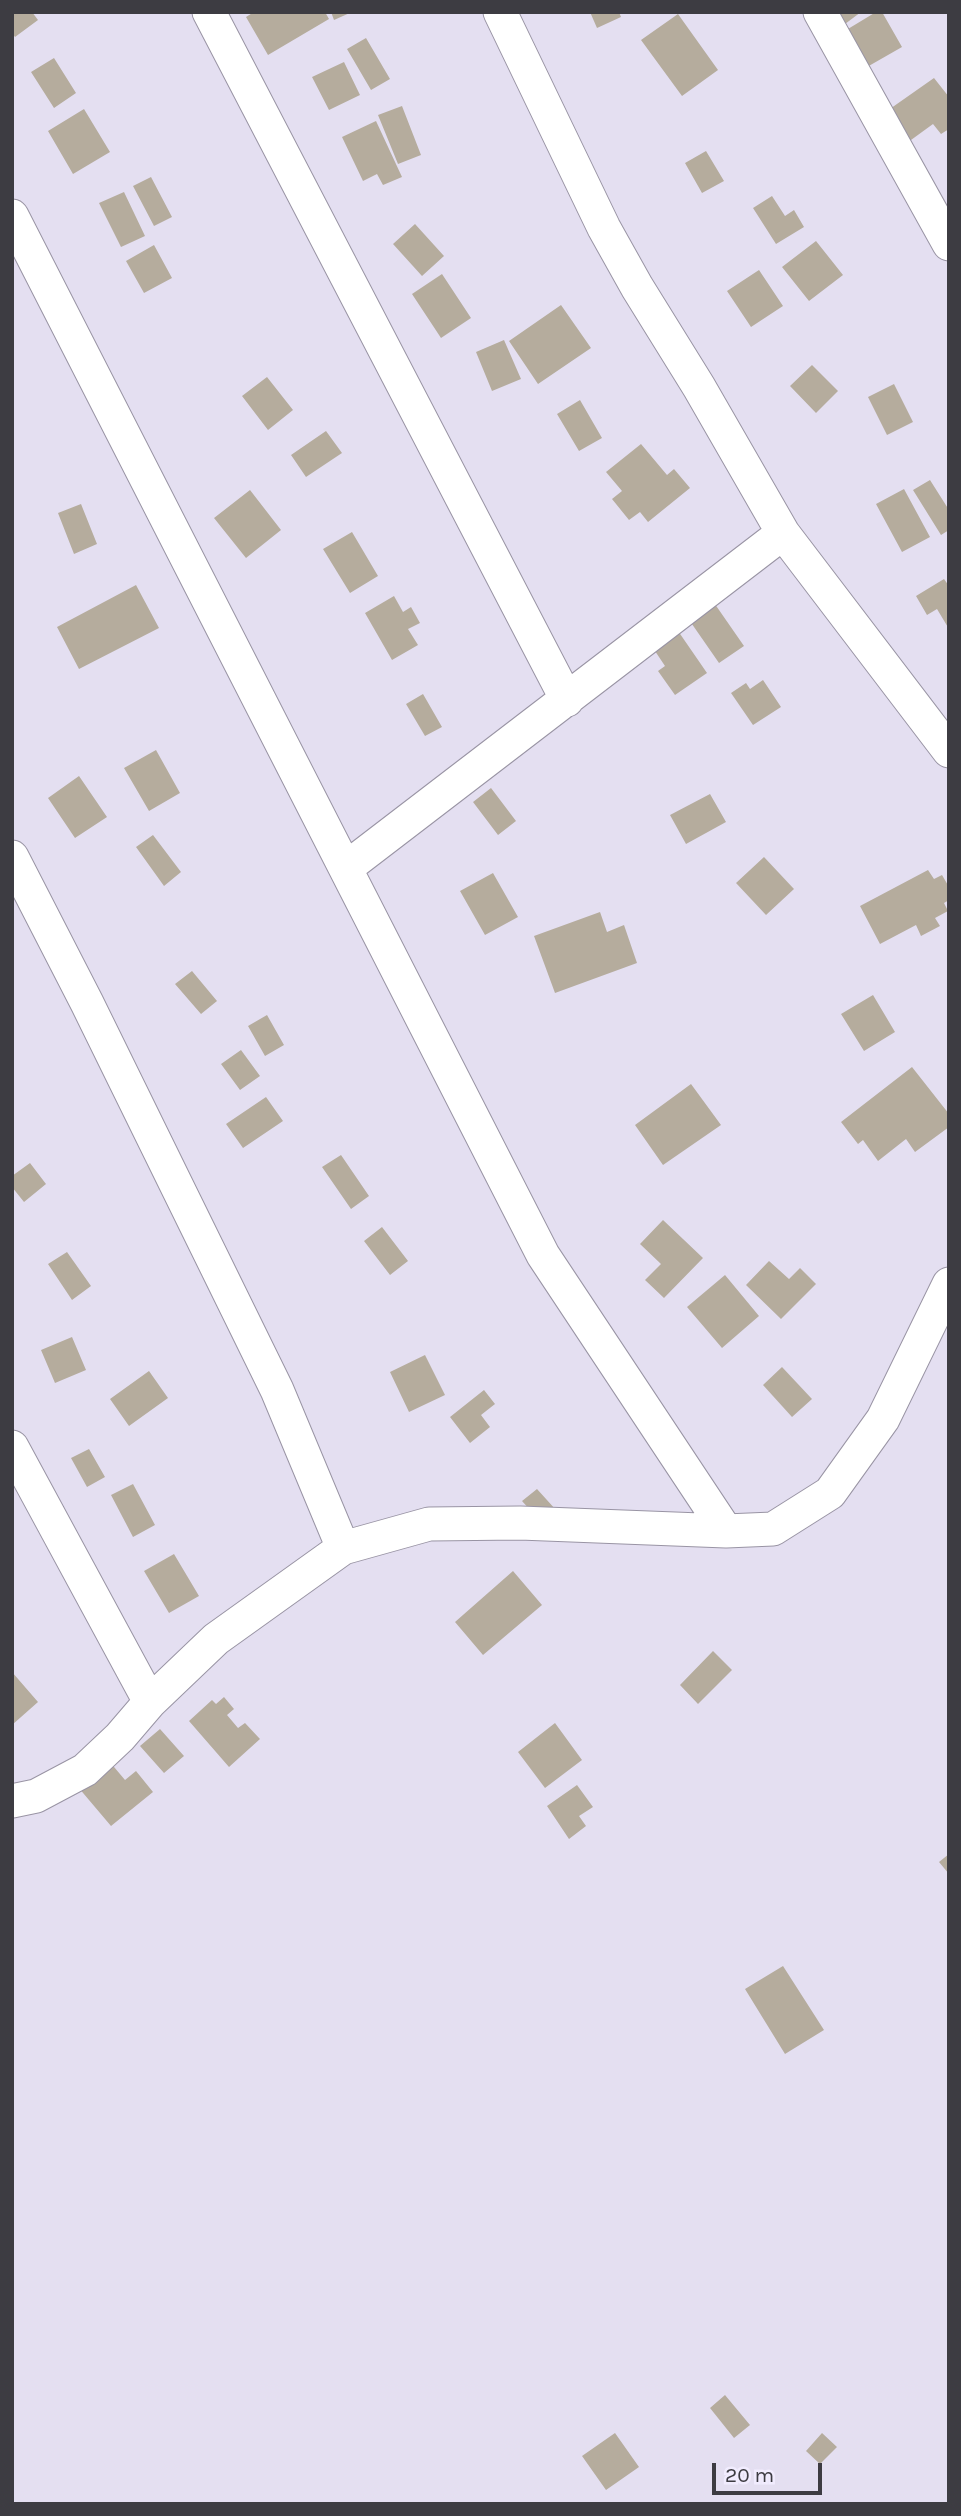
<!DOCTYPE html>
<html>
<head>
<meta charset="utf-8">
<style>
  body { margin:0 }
  #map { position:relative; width:961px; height:2516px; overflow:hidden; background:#e4dff1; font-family:Karla,sans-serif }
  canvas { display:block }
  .frame { position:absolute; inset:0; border:14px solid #3d3c42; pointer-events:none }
  .scale { position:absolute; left:712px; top:2463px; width:110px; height:32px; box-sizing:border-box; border:4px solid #3d3c42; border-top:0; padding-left:9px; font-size:21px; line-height:24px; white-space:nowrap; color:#3d3c42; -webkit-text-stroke:5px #f1ecfe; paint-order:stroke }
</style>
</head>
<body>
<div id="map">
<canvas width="961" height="2516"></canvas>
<div class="frame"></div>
<div class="scale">20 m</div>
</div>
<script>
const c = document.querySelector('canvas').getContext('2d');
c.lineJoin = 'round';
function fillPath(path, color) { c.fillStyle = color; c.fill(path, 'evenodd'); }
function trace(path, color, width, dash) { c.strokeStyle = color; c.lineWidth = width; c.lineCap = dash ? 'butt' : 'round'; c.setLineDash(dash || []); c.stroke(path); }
const building = new Path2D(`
  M 12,12 L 32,12 L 38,20 L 15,37 L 12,33 Z
  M 254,12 L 325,12 L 329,19 L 268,55 L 246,17 Z
  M 331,12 L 352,12 L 334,20 Z
  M 590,12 L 619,12 L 621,17 L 597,28 Z
  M 831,12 L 861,12 L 841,27 Z
  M 876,12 L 882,12 L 902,47 L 860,71 L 838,35 Z
  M 678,14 L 718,70 L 682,96 L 641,40 Z
  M 366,38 L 390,79 L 371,90 L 347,49 Z
  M 54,58 L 76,93 L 54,108 L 31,72 Z
  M 344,62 L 360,95 L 329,110 L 312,77 Z
  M 934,78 L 949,97 L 949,129 L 941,134 L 933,124 L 900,148 L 877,118 Z
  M 402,106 L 421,155 L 398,164 L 378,115 Z
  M 84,109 L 110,152 L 73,174 L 48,131 Z
  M 376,121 L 402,177 L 383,185 L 377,174 L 363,181 L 342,137 Z
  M 706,151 L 724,181 L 702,193 L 685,163 Z
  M 151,177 L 172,217 L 154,226 L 133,186 Z
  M 124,192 L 145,236 L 121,247 L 99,203 Z
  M 772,196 L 785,216 L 794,210 L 804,227 L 776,244 L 753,208 Z
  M 415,224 L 444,256 L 422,276 L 393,244 Z
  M 816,241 L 843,275 L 809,301 L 782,267 Z
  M 154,245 L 172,278 L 144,293 L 126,261 Z
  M 759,270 L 783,306 L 751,327 L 727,291 Z
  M 442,274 L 471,318 L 441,338 L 412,294 Z
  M 561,305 L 591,348 L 538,384 L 509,341 Z
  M 504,340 L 521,379 L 492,391 L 476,352 Z
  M 812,365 L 838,391 L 816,413 L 790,386 Z
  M 267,377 L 293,410 L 268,430 L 242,396 Z
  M 894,384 L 913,422 L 887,435 L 868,397 Z
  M 580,400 L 602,438 L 579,451 L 557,414 Z
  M 326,431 L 342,453 L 306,477 L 291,455 Z
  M 641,444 L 667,475 L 674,469 L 690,488 L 648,522 L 640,512 L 629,520 L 612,499 L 622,491 L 606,472 Z
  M 930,480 L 949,510 L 949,530 L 941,535 L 913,490 Z
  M 904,489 L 930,537 L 902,552 L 876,504 Z
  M 250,490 L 281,530 L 246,558 L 214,518 Z
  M 81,504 L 97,544 L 74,554 L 58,513 Z
  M 352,532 L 378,576 L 350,593 L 323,549 Z
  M 944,579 L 949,586 L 949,629 L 937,609 L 927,615 L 916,596 Z
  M 136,585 L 159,628 L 79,669 L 57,627 Z
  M 394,596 L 403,612 L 411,607 L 420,623 L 408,629 L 418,645 L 392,660 L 365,613 Z
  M 710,597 L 744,646 L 719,663 L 685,614 Z
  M 676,628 L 707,673 L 675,695 L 658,671 L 665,666 L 651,645 Z
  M 763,680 L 781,707 L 753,725 L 731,693 L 746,683 L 750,689 Z
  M 423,694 L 442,727 L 425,736 L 406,704 Z
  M 156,750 L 180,793 L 149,811 L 124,768 Z
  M 79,776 L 107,817 L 75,838 L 48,798 Z
  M 491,788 L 516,821 L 498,835 L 473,802 Z
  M 710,794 L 726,822 L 686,844 L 670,815 Z
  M 153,835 L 181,872 L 164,886 L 136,847 Z
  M 764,857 L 794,889 L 766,915 L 736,883 Z
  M 928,870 L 934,879 L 942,875 L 949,887 L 949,900 L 944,903 L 948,911 L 935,918 L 940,926 L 921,936 L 916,925 L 880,944 L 860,906 Z
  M 493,873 L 518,917 L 485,935 L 460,891 Z
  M 600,912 L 607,932 L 624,925 L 637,963 L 555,993 L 534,936 Z
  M 192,971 L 217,1001 L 201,1014 L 175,984 Z
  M 873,995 L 895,1032 L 864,1051 L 841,1014 Z
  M 267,1015 L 284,1045 L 265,1056 L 248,1026 Z
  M 241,1050 L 260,1076 L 240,1090 L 221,1064 Z
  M 912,1067 L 949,1114 L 949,1127 L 915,1152 L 906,1139 L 878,1161 L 863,1140 L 858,1144 L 841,1122 Z
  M 691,1084 L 721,1125 L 663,1165 L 635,1125 Z
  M 266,1097 L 283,1121 L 243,1148 L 226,1124 Z
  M 341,1155 L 369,1196 L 351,1209 L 322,1167 Z
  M 30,1163 L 46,1184 L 24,1202 L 12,1187 L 12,1176 Z
  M 663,1220 L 703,1258 L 664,1298 L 645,1280 L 661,1264 L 640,1244 Z
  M 382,1227 L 408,1261 L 390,1275 L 364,1241 Z
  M 67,1252 L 91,1286 L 72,1300 L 48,1264 Z
  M 769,1261 L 789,1279 L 800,1268 L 816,1284 L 781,1319 L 746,1285 Z
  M 725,1275 L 759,1316 L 722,1348 L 687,1307 Z
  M 72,1337 L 86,1370 L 55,1383 L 41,1350 Z
  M 425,1355 L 445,1395 L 409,1412 L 390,1372 Z
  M 782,1367 L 812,1399 L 792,1417 L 763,1385 Z
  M 149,1371 L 168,1398 L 129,1426 L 110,1399 Z
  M 484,1390 L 495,1404 L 481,1415 L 490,1427 L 470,1443 L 450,1417 Z
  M 89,1449 L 105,1477 L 87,1487 L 71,1458 Z
  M 133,1484 L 155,1525 L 133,1537 L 111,1495 Z
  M 537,1489 L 556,1510 L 541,1522 L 522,1501 Z
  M 174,1554 L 199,1596 L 169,1613 L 144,1571 Z
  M 513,1571 L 542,1605 L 483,1655 L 455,1622 Z
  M 713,1651 L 732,1670 L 698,1704 L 680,1685 Z
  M 12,1672 L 38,1702 L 12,1725 Z
  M 224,1697 L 234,1709 L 227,1715 L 238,1728 L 245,1723 L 260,1739 L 229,1767 L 189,1721 L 212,1700 L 216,1704 Z
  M 555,1723 L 582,1760 L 545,1788 L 518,1752 Z
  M 160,1729 L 184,1756 L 164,1773 L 140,1746 Z
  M 109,1761 L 125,1780 L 136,1771 L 153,1792 L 111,1826 L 78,1787 Z
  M 577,1785 L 593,1807 L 579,1816 L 586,1826 L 569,1839 L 547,1806 Z
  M 949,1854 L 949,1874 L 939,1862 Z
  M 783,1966 L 824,2030 L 785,2054 L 745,1989 Z
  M 725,2395 L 750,2425 L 734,2438 L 710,2408 Z
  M 615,2433 L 639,2467 L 606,2490 L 582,2456 Z
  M 822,2433 L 837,2447 L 820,2464 L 806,2451 Z`);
const minor = new Path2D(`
  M 209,12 L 567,700
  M 500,12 L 604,228 L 637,287 L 699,387 L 783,533 L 949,751
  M 820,12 L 949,244
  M 12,216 L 543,1255 L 726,1531
  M 12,857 L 87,1003 L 277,1390 L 343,1548
  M 346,868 L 783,533
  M 12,1447 L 150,1702
  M 12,1801 L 36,1796 L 85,1770 L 120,1737 L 150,1702 L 216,1639 L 343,1548 L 429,1524 L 520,1523 L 726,1531 L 773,1529 L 830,1493 L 883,1419 L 949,1284`);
fillPath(building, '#b5ac9d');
trace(minor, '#9994a4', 35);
trace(minor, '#fff', 33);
</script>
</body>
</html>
